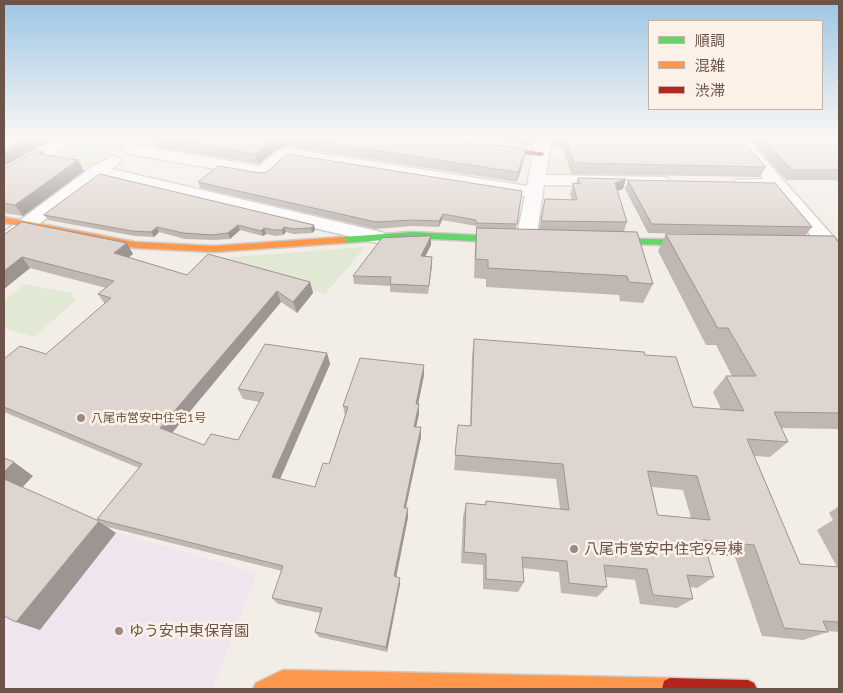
<!DOCTYPE html>
<html>
<head>
<meta charset="utf-8">
<style>
  body { margin:0 }
  #map { position:relative; width:843px; height:693px; overflow:hidden; background:#f3ede7; font-family:Lato,"Noto Sans JP",sans-serif }
  canvas { display:block }
  .frame { position:absolute; inset:0; border:5px solid #6d544b; pointer-events:none }
  .legend { position:absolute; left:648px; top:20px; width:175px; height:90px; box-sizing:border-box; background:#fcf1e6; border:1px solid #c3b2a8; margin:0; padding:6px 9px; list-style:none; font-size:15px; color:#6d544b }
  .legend li { display:flex; align-items:center; gap:10px; height:25px }
  .legend b { width:25px; border:1px solid #c3b2a8 }
</style>
</head>
<body>
<div id="map">
<canvas width="843" height="693"></canvas>
<div class="frame"></div>
<ul class="legend">
<li><b style="height:6px;background:#63d668"></b>順調</li>
<li><b style="height:6px;background:#ff974d"></b>混雑</li>
<li><b style="height:6px;background:#b3261e"></b>渋滞</li>
</ul>
</div>
<script>
const c = document.querySelector('canvas').getContext('2d');
c.lineJoin = 'round';
function fillPath(path, color) { c.fillStyle = color; c.fill(path, 'evenodd'); }
function trace(path, color, width, dash) { c.strokeStyle = color; c.lineWidth = width; c.lineCap = dash ? 'butt' : 'round'; c.setLineDash(dash || []); c.stroke(path); }
function label(font, color, halo, rows, align = 'center') {
  c.font = font + ' Lato,"Noto Sans JP",sans-serif'; c.lineWidth = 5; c.setLineDash([]); c.textBaseline = 'middle'; c.strokeStyle = halo; c.fillStyle = color; for (const [text, x, y, turn = 0] of rows) {
    c.save(); c.translate(x, y); c.rotate((+turn || 0) * Math.PI / 180); c.textAlign = isNaN(turn) ? turn : align; if (halo) c.strokeText(text, 0, 0); c.fillText(text, 0, 0); c.restore();
  }
}
const education = new Path2D(`
  M 4,485 L 122,534 L 257,573 L 212,689 L 4,689 Z`);
const green = new Path2D(`
  M 86,137 L 134,138 L 90,169 L 54,162 L 42,157 Z
  M 549,157 L 598,158 L 606,176 L 555,176 L 547,171 Z
  M 365,247 L 325,294 L 216,264 L 222,258 Z
  M 25,284 L 71,293 L 76,300 L 34,337 L 4,328 L 4,301 Z`);
const street = new Path2D(`
  M 61,137 L 82,137 L 79,140 L 10,178 L 4,179 L 4,167 Z
  M 536,137 L 552,137 L 546,175 L 661,177 L 667,178 L 670,182 L 667,186 L 661,187 L 544,185 L 536,240 L 533,244 L 526,246 L 519,244 L 516,240 L 525,196 L 288,158 L 268,176 L 262,177 L 130,154 L 124,152 L 122,149 L 124,146 L 130,144 L 259,166 L 279,150 L 285,148 L 527,186 Z
  M 729,137 L 745,137 L 839,243 L 839,262 L 832,261 L 773,190 L 735,188 L 732,184 L 735,180 L 764,179 Z
  M 113,156 L 119,158 L 121,161 L 112,169 L 377,231 L 384,233 L 387,237 L 384,241 L 377,243 L 102,177 L 11,245 L 4,247 L 4,232 L 92,167 Z`);
const fast = new Path2D(`
  M 412,232 L 514,237 L 519,240 L 514,243 L 412,238 L 343,243 L 338,240 L 343,237 Z
  M 602,238 L 699,240 L 704,243 L 699,246 L 599,243 L 599,239 Z`);
const slow = new Path2D(`
  M 4,217 L 135,242 L 214,246 L 343,237 L 348,240 L 343,243 L 214,252 L 135,248 L 4,223 Z
  M 283,670 L 670,678 L 676,681 L 679,687 L 678,689 L 253,689 L 256,683 Z`);
const jam = new Path2D(`
  M 485,146 L 541,152 L 545,154 L 541,156 L 488,150 L 485,150 Z
  M 670,678 L 748,680 L 754,683 L 757,689 L 662,689 L 664,681 Z`);
const wall = new Path2D(`
  M 151,137 L 337,137 L 337,138 L 526,149 L 524,159 L 517,182 L 285,146 L 278,149 L 258,164 L 156,147 Z
  M 464,137 L 534,137 L 532,146 Z
  M 554,137 L 739,137 L 766,167 L 760,177 L 571,174 L 563,148 L 552,148 Z
  M 747,137 L 839,137 L 839,184 L 836,180 L 786,180 Z
  M 46,155 L 84,171 L 23,216 L 4,213 L 4,169 Z
  M 260,173 L 522,191 L 516,229 L 539,229 L 545,199 L 572,200 L 570,194 L 573,183 L 576,184 L 578,178 L 623,189 L 617,191 L 627,222 L 624,231 L 653,284 L 643,303 L 620,301 L 619,295 L 486,287 L 486,279 L 474,278 L 475,247 L 477,229 L 476,229 L 476,226 L 442,220 L 439,227 L 412,226 L 376,229 L 200,188 L 198,182 Z
  M 628,180 L 812,227 L 805,236 L 648,233 L 625,189 Z
  M 44,215 L 314,225 L 315,230 L 312,233 L 294,234 L 286,232 L 283,235 L 276,236 L 266,234 L 263,236 L 240,230 L 230,239 L 214,240 L 185,239 L 159,232 L 154,237 L 135,236 L 48,220 Z
  M 666,234 L 839,243 L 839,429 L 781,428 L 788,442 L 770,457 L 754,456 L 800,564 L 837,567 L 817,530 L 833,520 L 829,513 L 839,506 L 839,632 L 827,631 L 828,632 L 803,640 L 762,636 L 735,557 L 707,554 L 714,577 L 697,588 L 690,587 L 693,599 L 677,608 L 640,604 L 635,580 L 606,577 L 607,587 L 597,597 L 561,593 L 559,572 L 523,568 L 524,582 L 518,592 L 483,589 L 483,565 L 461,563 L 463,517 L 466,503 L 485,505 L 486,501 L 560,509 L 556,479 L 454,470 L 458,425 L 470,426 L 472,356 L 474,339 L 645,355 L 693,407 L 721,409 L 713,392 L 726,376 L 732,376 L 716,345 L 706,345 L 658,251 ZM 652,487 L 683,490 L 691,518 L 658,515 Z
  M 4,235 L 133,254 L 128,257 L 187,275 L 310,282 L 313,293 L 297,313 L 281,302 L 172,432 L 204,445 L 238,440 L 260,402 L 243,399 L 238,389 L 327,353 L 330,364 L 280,479 L 315,487 L 329,464 L 345,416 L 343,406 L 424,375 L 418,404 L 419,414 L 416,427 L 421,437 L 406,508 L 408,517 L 396,577 L 400,578 L 400,584 L 387,652 L 319,637 L 315,632 L 320,613 L 278,604 L 272,598 L 282,571 L 108,527 L 97,519 L 139,468 L 4,412 L 4,359 L 46,354 L 105,304 L 98,294 L 106,288 L 30,268 L 4,289 Z
  M 431,245 L 425,256 L 432,257 L 432,265 L 428,294 L 390,292 L 390,286 L 354,284 L 353,276 Z`);
const shadedWall = new Path2D(`
  M 32,137 L 57,137 L 4,166 L 4,152 Z
  M 279,137 L 283,137 L 285,146 L 278,149 L 258,164 L 256,154 L 275,138 Z
  M 526,149 L 524,159 L 517,182 L 518,172 Z
  M 43,151 L 50,161 L 38,154 Z
  M 78,160 L 84,171 L 23,216 L 15,205 Z
  M 626,179 L 623,189 L 611,193 L 615,183 Z
  M 443,214 L 442,220 L 439,227 L 439,221 Z
  M 238,225 L 240,230 L 230,239 L 228,233 Z
  M 314,225 L 315,230 L 312,233 L 311,228 Z
  M 157,227 L 159,232 L 154,237 L 151,232 Z
  M 284,227 L 286,232 L 283,235 L 282,230 Z
  M 264,228 L 266,234 L 263,236 L 261,231 Z
  M 431,236 L 431,245 L 421,265 L 421,256 Z
  M 127,243 L 133,254 L 120,264 L 114,253 Z
  M 22,257 L 30,268 L 4,289 L 4,271 Z
  M 432,257 L 432,265 L 428,294 L 429,286 Z
  M 310,282 L 313,293 L 297,313 L 293,302 Z
  M 277,291 L 281,302 L 168,438 L 160,428 Z
  M 327,353 L 330,364 L 277,486 L 272,477 Z
  M 424,365 L 424,375 L 416,414 L 416,404 Z
  M 419,404 L 419,414 L 414,437 L 414,427 Z
  M 421,427 L 421,437 L 404,516 L 404,508 Z
  M 14,462 L 33,476 L 20,490 L 4,480 L 4,472 Z
  M 408,508 L 408,517 L 395,583 L 394,576 Z
  M 99,521 L 116,533 L 40,630 L 16,622 Z
  M 400,578 L 400,584 L 387,652 L 386,647 Z`);
const building = new Path2D(`
  M 4,137 L 32,137 L 4,152 Z
  M 156,137 L 279,137 L 275,138 L 256,154 Z
  M 290,137 L 433,137 L 526,149 L 518,172 Z
  M 554,137 L 739,137 L 766,167 L 574,163 L 565,138 L 554,138 Z
  M 762,137 L 839,137 L 839,170 L 792,170 Z
  M 39,150 L 43,151 L 38,154 L 78,160 L 15,205 L 4,203 L 4,169 Z
  M 287,154 L 522,191 L 517,224 L 476,223 L 476,220 L 443,214 L 439,221 L 412,220 L 376,222 L 198,182 L 218,166 L 260,173 L 267,172 Z
  M 100,174 L 314,225 L 311,228 L 293,229 L 284,227 L 282,230 L 274,230 L 264,228 L 261,231 L 238,225 L 228,233 L 212,235 L 183,233 L 157,227 L 151,232 L 132,231 L 44,215 Z
  M 578,178 L 626,179 L 615,183 L 627,222 L 541,221 L 545,199 L 577,200 L 573,183 L 580,184 Z
  M 628,180 L 775,183 L 812,227 L 652,224 Z
  M 22,222 L 127,243 L 114,253 L 187,275 L 208,254 L 310,282 L 293,302 L 277,291 L 160,428 L 204,445 L 211,434 L 238,440 L 264,393 L 238,389 L 265,344 L 327,353 L 272,477 L 315,487 L 323,463 L 329,464 L 348,407 L 343,406 L 360,358 L 424,365 L 416,404 L 419,404 L 414,427 L 421,427 L 404,508 L 408,508 L 394,576 L 400,578 L 386,647 L 315,632 L 322,608 L 272,598 L 283,566 L 97,519 L 142,464 L 4,407 L 4,359 L 20,346 L 46,354 L 111,298 L 98,294 L 114,281 L 22,257 L 4,271 L 4,235 Z
  M 477,228 L 637,232 L 653,284 L 629,282 L 627,276 L 488,268 L 488,260 L 476,259 Z
  M 666,234 L 834,236 L 839,243 L 839,413 L 774,412 L 788,442 L 747,439 L 800,564 L 839,567 L 839,622 L 823,621 L 828,632 L 784,628 L 754,545 L 703,540 L 714,577 L 687,575 L 693,599 L 653,595 L 647,569 L 604,565 L 607,587 L 569,583 L 567,561 L 522,557 L 524,582 L 486,579 L 486,554 L 464,552 L 466,503 L 486,505 L 486,501 L 569,510 L 563,464 L 455,455 L 458,425 L 471,426 L 474,339 L 644,352 L 645,355 L 676,357 L 693,407 L 744,411 L 726,376 L 756,376 L 728,328 L 718,328 ZM 648,471 L 697,476 L 710,520 L 658,515 Z
  M 431,236 L 421,256 L 432,257 L 429,286 L 390,284 L 391,277 L 353,276 L 382,238 Z
  M 4,458 L 14,462 L 4,472 Z
  M 4,479 L 99,521 L 16,622 L 4,616 Z`);
const markers = [
  [81,418,5,"#9c8a82"],
  [574,549,5,"#9c8a82"],
  [119,631,5,"#9c8a82"]
];
const poiNames = [
  ["八尾市営安中住宅1号",91,418]
];
const nearPoinames = [
  ["八尾市営安中住宅9号棟",584,549],
  ["ゆう安中東保育園",129,631]
];
fillPath(education, '#eee5ef');
fillPath(green, '#e1e8d3');
trace(street, '#d2cac6', 3);
trace(fast, '#d2cac4', 3);
trace(slow, '#d2cac4', 3);
trace(jam, '#d2cac4', 3);
fillPath(street, '#fdfcfb');
fillPath(fast, '#63d668');
fillPath(slow, '#ff974d');
fillPath(jam, '#b3261e');
fillPath(wall, '#c0b7b3');
fillPath(shadedWall, '#9c9592');
fillPath(building, '#dfd5d0');
trace(building, '#9c9592', 1);
const sky = c.createLinearGradient(0, 0, 0, 234);
sky.addColorStop(0, '#9cc6e5');
sky.addColorStop(0.59, '#faf7f4');
sky.addColorStop(1, '#faf7f400');
c.fillStyle = sky;
c.fillRect(0, 0, 843, 234);
for (const [x, y, r, color] of markers) { const dot = new Path2D(); dot.arc(x, y, r, 0, 2 * Math.PI); c.fillStyle = color; c.fill(dot); trace(dot, '#fcf1e6', 2); }
label('12px', '#6d544b', '#fcf1e6', poiNames, 'left');
label('15px', '#6d544b', '#fcf1e6', nearPoinames, 'left');
</script>
</body>
</html>
